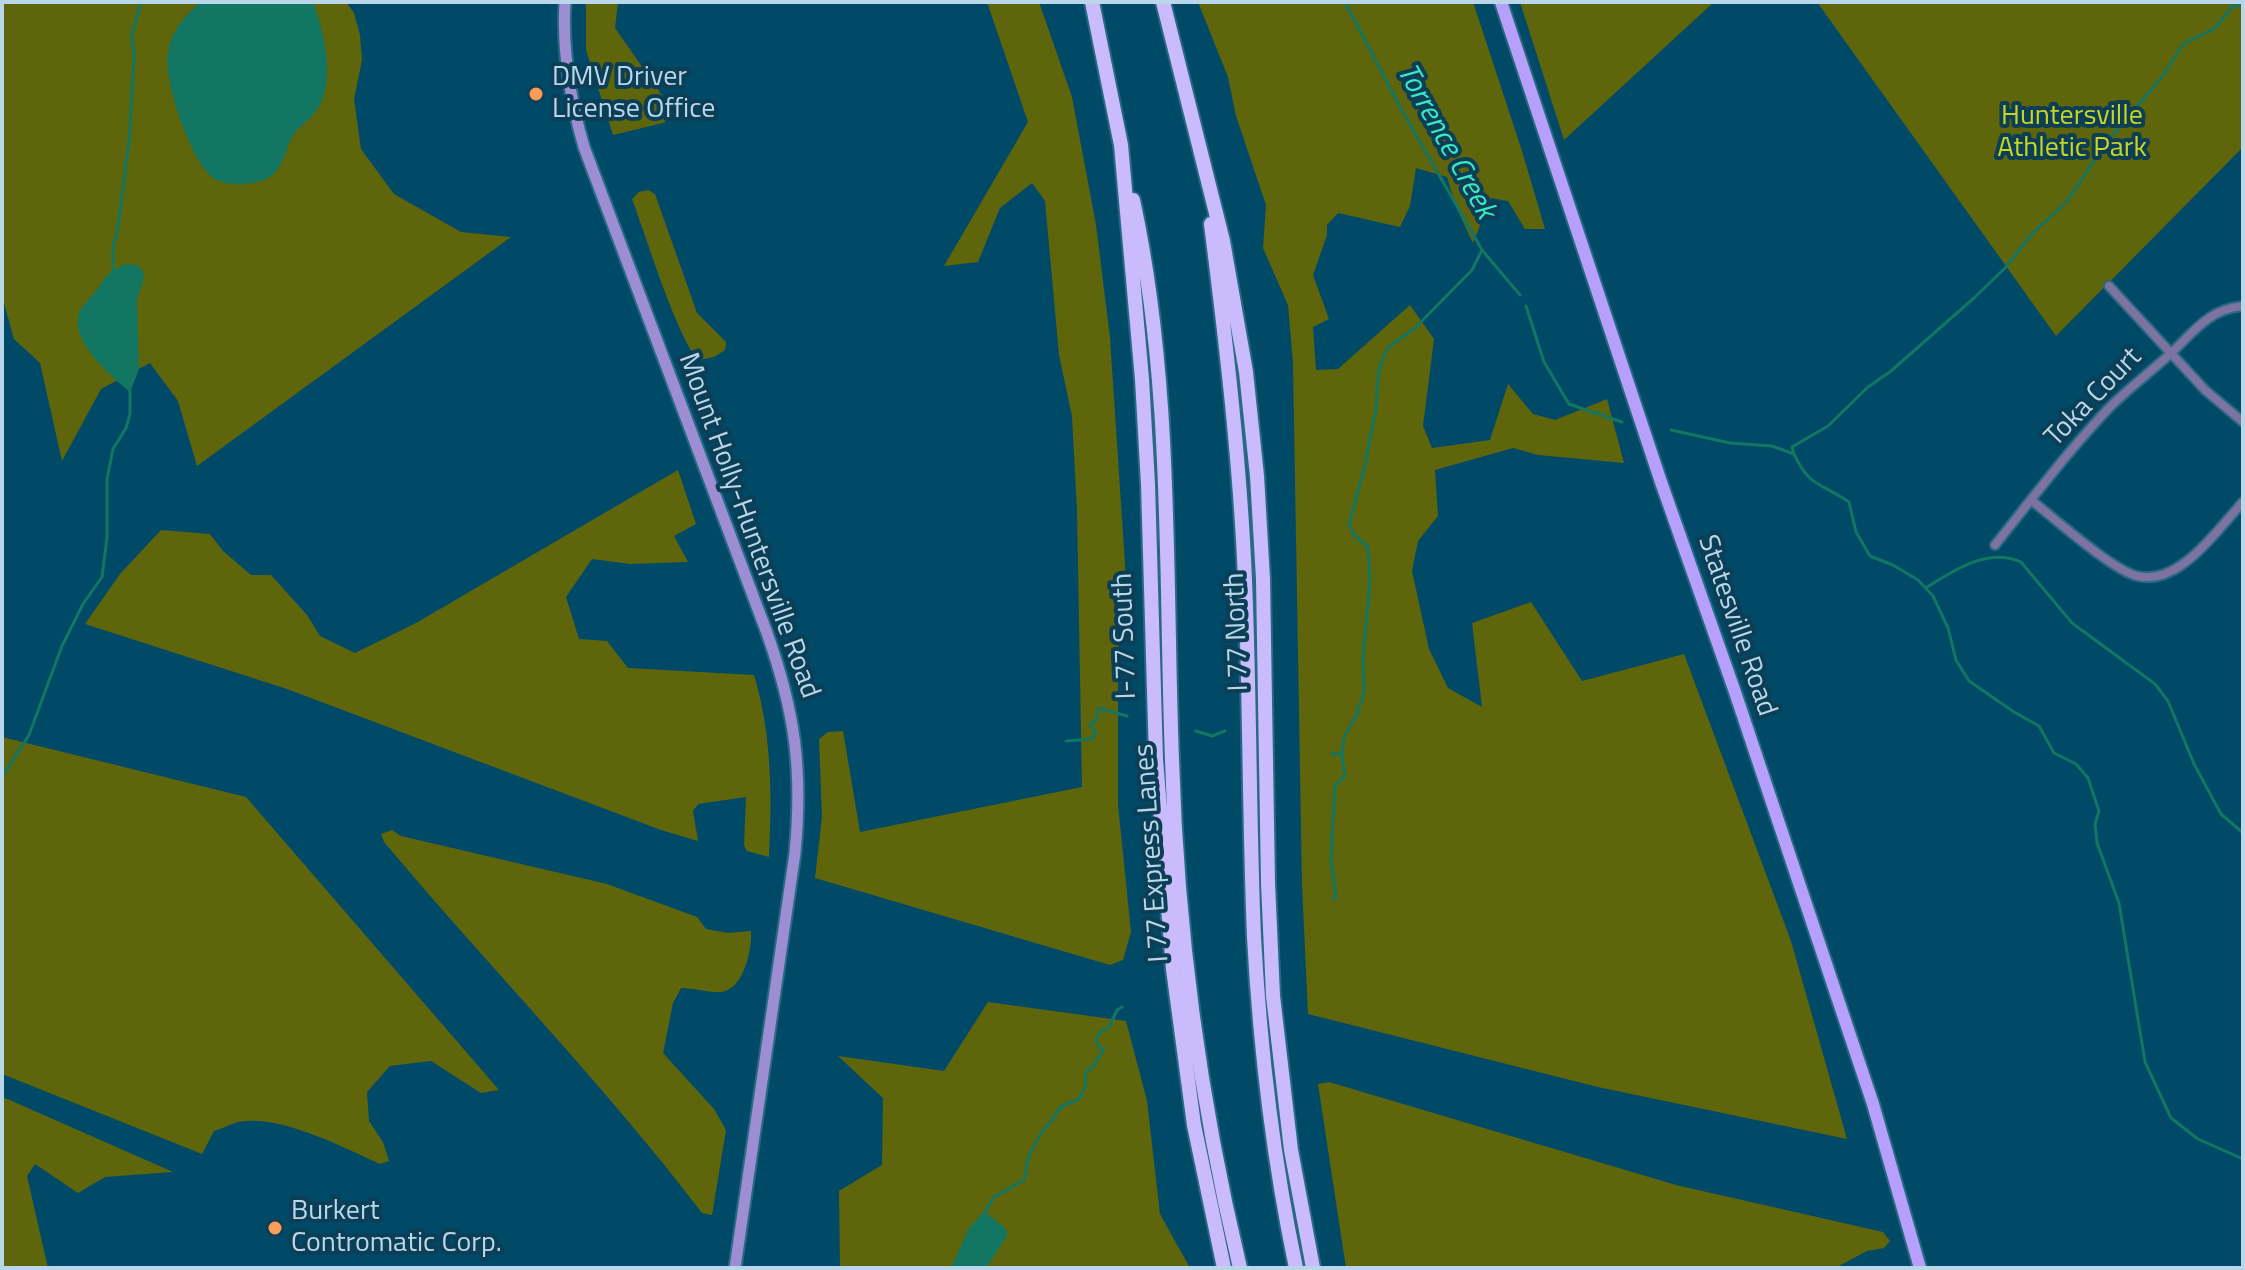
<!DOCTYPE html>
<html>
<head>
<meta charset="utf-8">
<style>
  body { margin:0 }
  #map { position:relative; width:2245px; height:1270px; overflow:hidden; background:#004a68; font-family:"Titillium Web",sans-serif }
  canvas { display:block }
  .frame { position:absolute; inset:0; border:4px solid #b9d7e9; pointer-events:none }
</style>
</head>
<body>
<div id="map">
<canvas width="2245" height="1270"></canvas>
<div class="frame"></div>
</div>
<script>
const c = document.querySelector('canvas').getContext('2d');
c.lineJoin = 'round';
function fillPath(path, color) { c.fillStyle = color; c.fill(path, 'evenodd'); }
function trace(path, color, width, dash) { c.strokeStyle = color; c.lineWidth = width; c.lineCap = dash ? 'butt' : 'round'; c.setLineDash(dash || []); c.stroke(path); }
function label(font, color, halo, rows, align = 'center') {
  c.font = font + ' "Titillium Web",sans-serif'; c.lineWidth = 8; c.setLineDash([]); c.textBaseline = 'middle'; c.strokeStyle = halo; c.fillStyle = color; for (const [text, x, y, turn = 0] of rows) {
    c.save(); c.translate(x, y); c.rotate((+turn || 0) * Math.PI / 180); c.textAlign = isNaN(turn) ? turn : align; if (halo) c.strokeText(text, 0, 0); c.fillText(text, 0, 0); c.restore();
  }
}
const green = new Path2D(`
  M 2,2 L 346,2 L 354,13 L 360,35 L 362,60 L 354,99 L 361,149 L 394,194 L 461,232 L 511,237 L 197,466 L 178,401 L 150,363 L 101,389 L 62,461 L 40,363 L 14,339 L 2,296 Z
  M 586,2 L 618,2 L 615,28 L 675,114 L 663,123 L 613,135 L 586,50 Z
  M 987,2 L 1039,2 L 1072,97 L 1096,225 L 1110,338 L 1126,579 L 1118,652 L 1118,805 L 1131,932 L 1123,960 L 1110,965 L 815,878 L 822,817 L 819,739 L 828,732 L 843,731 L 860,832 L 1082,787 L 1077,510 L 1072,416 L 1059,355 L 1045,201 L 1032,183 L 1000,208 L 978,262 L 944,266 L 1028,122 Z
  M 1198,2 L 1473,2 L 1522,151 L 1545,229 L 1525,229 L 1508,201 L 1491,198 L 1473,243 L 1456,207 L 1447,177 L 1416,168 L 1410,206 L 1400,227 L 1338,213 L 1327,225 L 1327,235 L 1313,275 L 1329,319 L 1313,327 L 1316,370 L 1338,369 L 1410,305 L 1434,339 L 1423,426 L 1432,448 L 1490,440 L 1508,384 L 1533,414 L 1555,420 L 1607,399 L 1624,463 L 1538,455 L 1513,448 L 1435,470 L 1438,516 L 1418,541 L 1412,571 L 1429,649 L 1448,688 L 1482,707 L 1472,623 L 1531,602 L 1582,681 L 1684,654 L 1791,941 L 1847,1139 L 1598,1087 L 1308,1014 L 1302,885 L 1293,363 L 1288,305 L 1263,248 L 1266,205 L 1236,116 L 1228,77 Z
  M 1520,2 L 1714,2 L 1564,140 Z
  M 1817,2 L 2243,2 L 2243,147 L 2056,336 Z
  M 648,190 L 655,194 L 697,313 L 726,342 L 725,350 L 714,357 L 699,360 C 679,344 644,230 632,199 L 639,192 Z
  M 678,470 L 696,524 L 674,536 L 688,562 L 630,564 L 592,559 L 566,597 L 579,639 L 607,641 L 628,668 L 754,675 C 772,734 772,797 769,857 L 747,851 L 744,845 L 746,797 L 698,804 L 693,811 L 698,841 L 661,830 L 287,689 L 85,624 L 120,574 L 161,530 L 210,534 L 223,551 L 251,575 L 271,575 L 307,615 L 320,636 L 355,653 L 416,623 Z
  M 2,737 L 246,797 L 499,1090 L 481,1093 L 431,1061 L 390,1066 L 367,1092 L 369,1121 L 383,1142 L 389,1161 L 380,1164 C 342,1147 280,1114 238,1122 C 230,1124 222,1129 214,1131 L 202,1154 L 2,1074 Z
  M 392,830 L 401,836 L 607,884 L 697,917 L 706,929 L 728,933 L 751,931 C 752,950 744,989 721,992 C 709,993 694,988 681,988 L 673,1003 L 663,1053 L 714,1109 L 726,1130 L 712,1215 L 702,1213 C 603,1083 489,967 384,842 L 381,834 Z
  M 988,1002 L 1126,1021 L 1147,1101 L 1160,1214 L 1190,1268 L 840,1268 L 839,1191 L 882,1165 L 883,1098 L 838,1056 L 944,1071 Z
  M 1329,1082 L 1676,1185 L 1883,1232 L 1890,1241 L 1884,1248 L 1867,1251 L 1835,1268 L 1346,1268 L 1318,1084 Z
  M 2,1097 L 12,1101 L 173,1172 L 105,1177 L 78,1193 L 35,1164 L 27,1176 L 48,1268 L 2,1268 Z`);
const water = new Path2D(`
  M 200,2 L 313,2 C 324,30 336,82 318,108 C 313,117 304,123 297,130 C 285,144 286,166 270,177 C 256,186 224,187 212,177 C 190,159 163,80 168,53 C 171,31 185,16 200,2 Z
  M 127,264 L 137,265 L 143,271 L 144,278 L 137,299 L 139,369 L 130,392 C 112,377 73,344 78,317 C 80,306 89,300 95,292 C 106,277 109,270 127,264 Z
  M 984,1211 L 1006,1229 L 1007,1236 L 986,1268 L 951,1268 L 968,1230 Z`);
const stream = new Path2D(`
  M 1345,2 L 1399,105 L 1482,250 L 1520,295
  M 113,270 L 113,247 L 117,233 L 129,142 L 134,56 L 132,34 L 141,2
  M 1526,306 L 1544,362 L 1569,404 L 1622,422
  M 1671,430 L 1730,443 L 1772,446 L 1794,454 C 1810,488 1820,482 1849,502 L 1856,532 L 1870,556 L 1893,565 L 1918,580 L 1933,596 L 1948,628 L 1956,660 L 1969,681 L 2014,712 L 2039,726 L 2054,753 L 2076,764 L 2088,778 L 2099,811 L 2095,824 L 2097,843 L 2119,903 L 2145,1062 L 2171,1118 L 2198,1139 L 2243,1159
  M 1794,454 L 1792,447 L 1828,426 L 1868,387 L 1891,371 L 1974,298 L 2006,267 L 2031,235 L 2068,200 L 2108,140 L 2162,77 L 2184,43 L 2214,29 L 2233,6 L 2243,5
  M 1927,587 C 1954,570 1989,547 2021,562 L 2072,623 L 2155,684 L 2168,701 L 2194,764 L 2221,814 L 2243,833
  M 1196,731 L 1212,736 L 1225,731
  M 1066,741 L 1092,739 L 1096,733 L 1090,725 L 1096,720 L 1099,708 L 1127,716
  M 1332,753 L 1342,755
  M 2,777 L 29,735 L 62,646 L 83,604 L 102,577 L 107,538 L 107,479 L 113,449 L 126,428 L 130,414 L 130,390
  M 1333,900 L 1336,896 L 1331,859 L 1335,786 L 1345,776 L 1342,755 L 1344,737 L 1357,714 L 1364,692 L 1363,658 L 1370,580 L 1368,547 L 1354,535 L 1349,524 L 1365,465 L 1376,409 L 1378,374 L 1383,357 L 1390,346 L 1415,328 L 1472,270 L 1482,250
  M 983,1215 L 994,1197 L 1024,1180 L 1029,1155 L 1040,1135 L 1062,1106 L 1079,1099 L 1085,1087 L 1086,1072 L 1094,1065 L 1104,1049 L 1098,1046 L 1096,1038 L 1100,1032 L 1109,1027 L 1117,1010 L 1122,1007`);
const street = new Path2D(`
  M 2109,286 L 2205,390 L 2243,422
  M 2031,500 C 2054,518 2112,570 2137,576 C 2153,580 2169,574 2183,564 C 2205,548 2224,523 2243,502
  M 1995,545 C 2032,499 2068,451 2109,408 C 2128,389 2149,373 2169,355 C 2193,333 2208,309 2243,306`);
const secondary = new Path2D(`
  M 565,2 C 562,52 570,99 584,147 L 767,633 C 795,712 803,769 795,853 L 735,1268`);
const primary = new Path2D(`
  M 1501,2 L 1661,482 L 1735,692 L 1873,1104 L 1920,1268`);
const highway = new Path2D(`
  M 1092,2 L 1121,145 L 1142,379 L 1148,484 L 1156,759 L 1173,969 L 1194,1125 L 1224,1268
  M 1163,2 L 1223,241 L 1246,372 L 1257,476 L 1263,579 L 1268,883 L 1273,996 L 1291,1150 L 1313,1268
  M 1133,200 C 1173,383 1165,574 1172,760 C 1177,932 1200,1101 1240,1268
  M 1211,224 C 1226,342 1240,461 1245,580 C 1250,699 1249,818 1254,937 C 1260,1048 1273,1159 1296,1268`);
const markers = [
  [536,94,8,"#fd9c56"],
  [275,1228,8,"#fd9c56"]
];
const poiNames = [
  ["DMV Driver",552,78],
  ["License Office",552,110],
  ["Burkert",291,1212],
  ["Contromatic Corp.",291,1244]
];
const parkNames = [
  ["Huntersville",2072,117],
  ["Athletic Park",2072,149]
];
const streetNames = [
  ["Toka Court",2094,398,-46],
  ["Mount Holly-Huntersville Road",748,526,70],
  ["Statesville Road",1736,626,71],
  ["I 77 North",1238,632,-92],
  ["I-77 South",1126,636,-92],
  ["I 77 Express Lanes",1153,853,-94]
];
const waterNames = [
  ["Torrence Creek",1445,142,61]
];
fillPath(green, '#5f650a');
fillPath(water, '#137662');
trace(stream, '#137662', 3);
trace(street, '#296984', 12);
trace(secondary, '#296984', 15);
trace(primary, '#296984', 16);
trace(highway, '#296984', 18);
trace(street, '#7d73a0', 8);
trace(secondary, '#9d8dd3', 11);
trace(primary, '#b6a0fb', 12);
trace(highway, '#c9bbfc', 14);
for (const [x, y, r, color] of markers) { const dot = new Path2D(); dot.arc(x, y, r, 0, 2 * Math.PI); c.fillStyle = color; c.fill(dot); trace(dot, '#0c3e56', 3); }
label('28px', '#b9d7e9', '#0c3e56', poiNames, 'left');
label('28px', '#c9d621', '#0c3e56', parkNames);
label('28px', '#b9d7e9', '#0c3e56', streetNames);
label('italic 30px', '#3ce8c3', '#0c3e56', waterNames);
</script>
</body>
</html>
